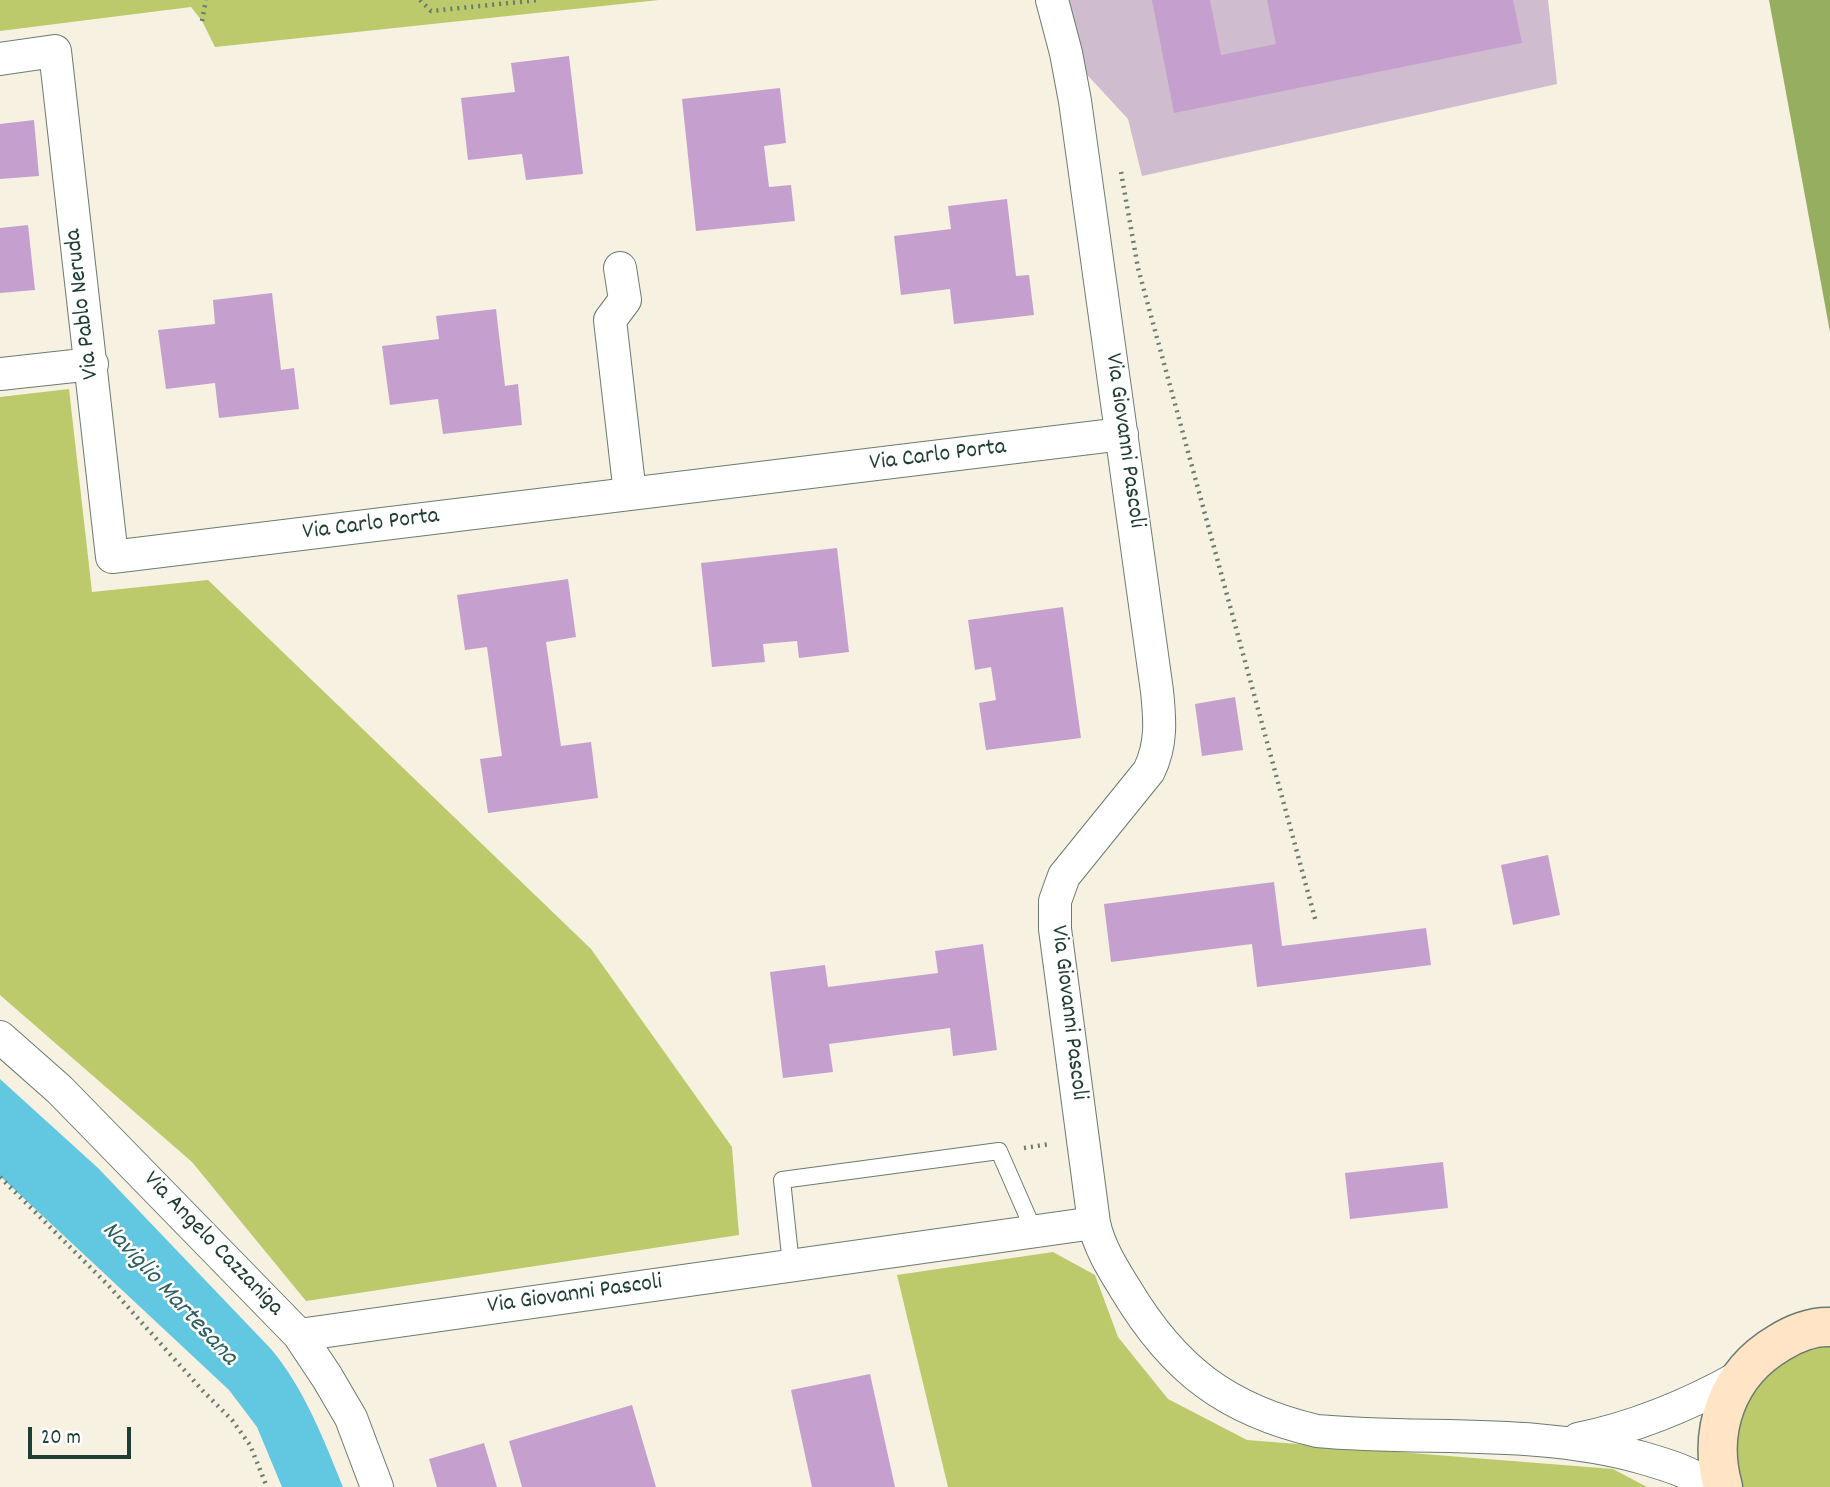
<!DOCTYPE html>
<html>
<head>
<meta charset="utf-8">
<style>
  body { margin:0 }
  #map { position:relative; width:1830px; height:1487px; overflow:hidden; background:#f6f1e1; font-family:Dekko,sans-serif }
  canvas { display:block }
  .scale { position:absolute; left:28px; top:1427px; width:103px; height:32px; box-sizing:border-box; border:4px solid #1f3d34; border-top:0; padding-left:9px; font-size:21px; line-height:24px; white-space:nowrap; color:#1f3d34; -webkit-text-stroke:5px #fff; paint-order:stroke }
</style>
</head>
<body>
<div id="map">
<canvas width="1830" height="1487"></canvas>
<div class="scale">20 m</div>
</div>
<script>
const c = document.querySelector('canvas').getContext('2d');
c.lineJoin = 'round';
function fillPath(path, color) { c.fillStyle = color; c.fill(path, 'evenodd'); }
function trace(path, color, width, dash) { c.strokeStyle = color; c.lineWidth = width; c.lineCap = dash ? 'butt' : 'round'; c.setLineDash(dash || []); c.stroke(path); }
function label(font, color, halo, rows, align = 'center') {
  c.font = font + ' Dekko,sans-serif'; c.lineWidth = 5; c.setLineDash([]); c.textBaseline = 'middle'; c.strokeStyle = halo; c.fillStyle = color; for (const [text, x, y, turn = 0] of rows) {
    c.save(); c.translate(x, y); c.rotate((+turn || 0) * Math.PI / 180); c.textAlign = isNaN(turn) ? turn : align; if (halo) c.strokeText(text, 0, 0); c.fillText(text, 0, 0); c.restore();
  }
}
const industrial = new Path2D(`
  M 1061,0 L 1548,0 L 1557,84 L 1142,176 L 1128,119 L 1079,66 Z`);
const green = new Path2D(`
  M 0,0 L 659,0 L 215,47 L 202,21 L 191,7 L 0,31 Z
  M 69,389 L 92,592 L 208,580 L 591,949 L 732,1147 L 739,1235 L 306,1301 L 192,1162 L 0,995 L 0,397 Z
  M 1053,1252 L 1095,1275 L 1118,1337 L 1168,1399 L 1247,1440 L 1613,1469 L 1647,1487 L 948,1487 L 897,1275 Z
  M 1830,1346 L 1830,1487 L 1743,1487 C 1722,1417 1757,1358 1830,1346 Z`);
const forest = new Path2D(`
  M 1769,0 L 1830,0 L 1830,332 Z`);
const water = new Path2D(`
  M 0,1079 L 98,1168 L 271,1349 C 304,1388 324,1440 343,1487 L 282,1487 L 257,1427 L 229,1390 L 0,1176 Z`);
const building = new Path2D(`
  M 1152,0 L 1210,0 L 1221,55 L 1276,44 L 1267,0 L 1513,0 L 1522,43 L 1174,113 Z
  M 569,56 L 583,174 L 526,180 L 522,154 L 468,160 L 461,98 L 515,92 L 511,63 Z
  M 780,88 L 786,143 L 764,146 L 769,187 L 791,185 L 795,221 L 696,231 L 682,99 Z
  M 34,120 L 39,176 L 0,179 L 0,124 Z
  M 1007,199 L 1016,276 L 1029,275 L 1034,315 L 954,324 L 950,289 L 901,295 L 894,236 L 951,229 L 948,206 Z
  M 28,225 L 35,290 L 0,293 L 0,228 Z
  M 272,293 L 281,370 L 294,368 L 299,409 L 219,418 L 215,383 L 166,389 L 158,330 L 215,324 L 213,300 Z
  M 496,309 L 505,386 L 518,384 L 522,425 L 443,434 L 438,399 L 390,405 L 382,346 L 439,339 L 436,316 Z
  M 837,548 L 849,652 L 799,658 L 797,641 L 763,644 L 765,662 L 712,667 L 701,563 Z
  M 568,579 L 576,637 L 546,642 L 561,746 L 591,742 L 598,798 L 488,813 L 480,759 L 502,756 L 487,647 L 465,650 L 457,595 Z
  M 1063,607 L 1081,738 L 986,750 L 979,703 L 996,700 L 991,667 L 975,670 L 968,620 Z
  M 1235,697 L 1243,750 L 1202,756 L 1195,704 Z
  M 1548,855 L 1560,915 L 1513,925 L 1501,865 Z
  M 1274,882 L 1282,946 L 1426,928 L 1431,965 L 1257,987 L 1252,944 L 1111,962 L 1104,904 Z
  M 983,944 L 997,1050 L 953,1056 L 950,1028 L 829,1044 L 833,1072 L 783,1078 L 770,972 L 825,965 L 828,987 L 938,973 L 935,951 Z
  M 1443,1162 L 1448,1208 L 1350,1219 L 1345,1173 Z
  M 870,1374 L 895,1487 L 812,1487 L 791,1390 Z
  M 632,1405 L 656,1487 L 522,1487 L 509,1441 Z
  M 484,1443 L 497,1487 L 437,1487 L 429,1459 Z`);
const path = new Path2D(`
  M 420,0 L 431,11 L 539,0
  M 202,21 L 206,0
  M 1121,172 L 1138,268 L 1316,922
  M 1024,1148 L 1050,1144
  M 0,1177 L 108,1285 L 203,1391 L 232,1420 L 250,1445 L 267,1487`);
const lane = new Path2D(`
  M 791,1265 L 782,1180 L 999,1151 L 1034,1231`);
const street = new Path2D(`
  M 0,59 L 55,51 L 112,557 L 1122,434
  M 620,268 L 625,300 L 610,320 L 630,494
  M 0,374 L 92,364
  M 0,1037 L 60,1090 L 299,1335 L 327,1377 L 351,1418 L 377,1487
  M 1094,1223 C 1099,1247 1113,1269 1126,1290 C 1174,1370 1227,1410 1317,1431 C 1426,1441 1537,1428 1643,1458 C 1667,1465 1691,1472 1711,1487
  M 299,1335 L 1094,1223 L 1055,929 L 1055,901 L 1064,876 L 1149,771 C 1162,744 1160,720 1157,691 L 1075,101 L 1066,53 L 1052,0
  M 1578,1439 C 1636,1427 1687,1406 1739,1377`);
const secondary = new Path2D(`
  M 1723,1487 C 1707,1430 1728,1373 1779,1343 C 1793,1334 1813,1326 1830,1327`);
const streetNames = [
  ["Via Pablo Neruda",84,304,-97],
  ["Via Giovanni Pascoli",1123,441,82],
  ["Via Carlo Porta",938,457,-7],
  ["Via Carlo Porta",371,526,-7],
  ["Via Giovanni Pascoli",1067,1013,83],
  ["Via Angelo Cazzaniga",212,1245,46],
  ["Via Giovanni Pascoli",575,1296,-8]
];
const waterNames = [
  ["Naviglio Martesana",168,1295,47]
];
fillPath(industrial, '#cfbdcf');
fillPath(green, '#bcca6c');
fillPath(forest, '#95ae60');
fillPath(water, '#62c7e0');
fillPath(building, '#c5a0cf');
trace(lane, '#6a7c71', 18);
trace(street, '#6a7c71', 34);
trace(secondary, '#6a7c71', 41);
trace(path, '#6a7c71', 4.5, [2, 5]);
trace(lane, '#fff', 16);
trace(street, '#fff', 32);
trace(secondary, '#ffe4c6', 38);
label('24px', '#1f3d34', '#fff', streetNames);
label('italic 26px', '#30605f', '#fff', waterNames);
</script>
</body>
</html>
